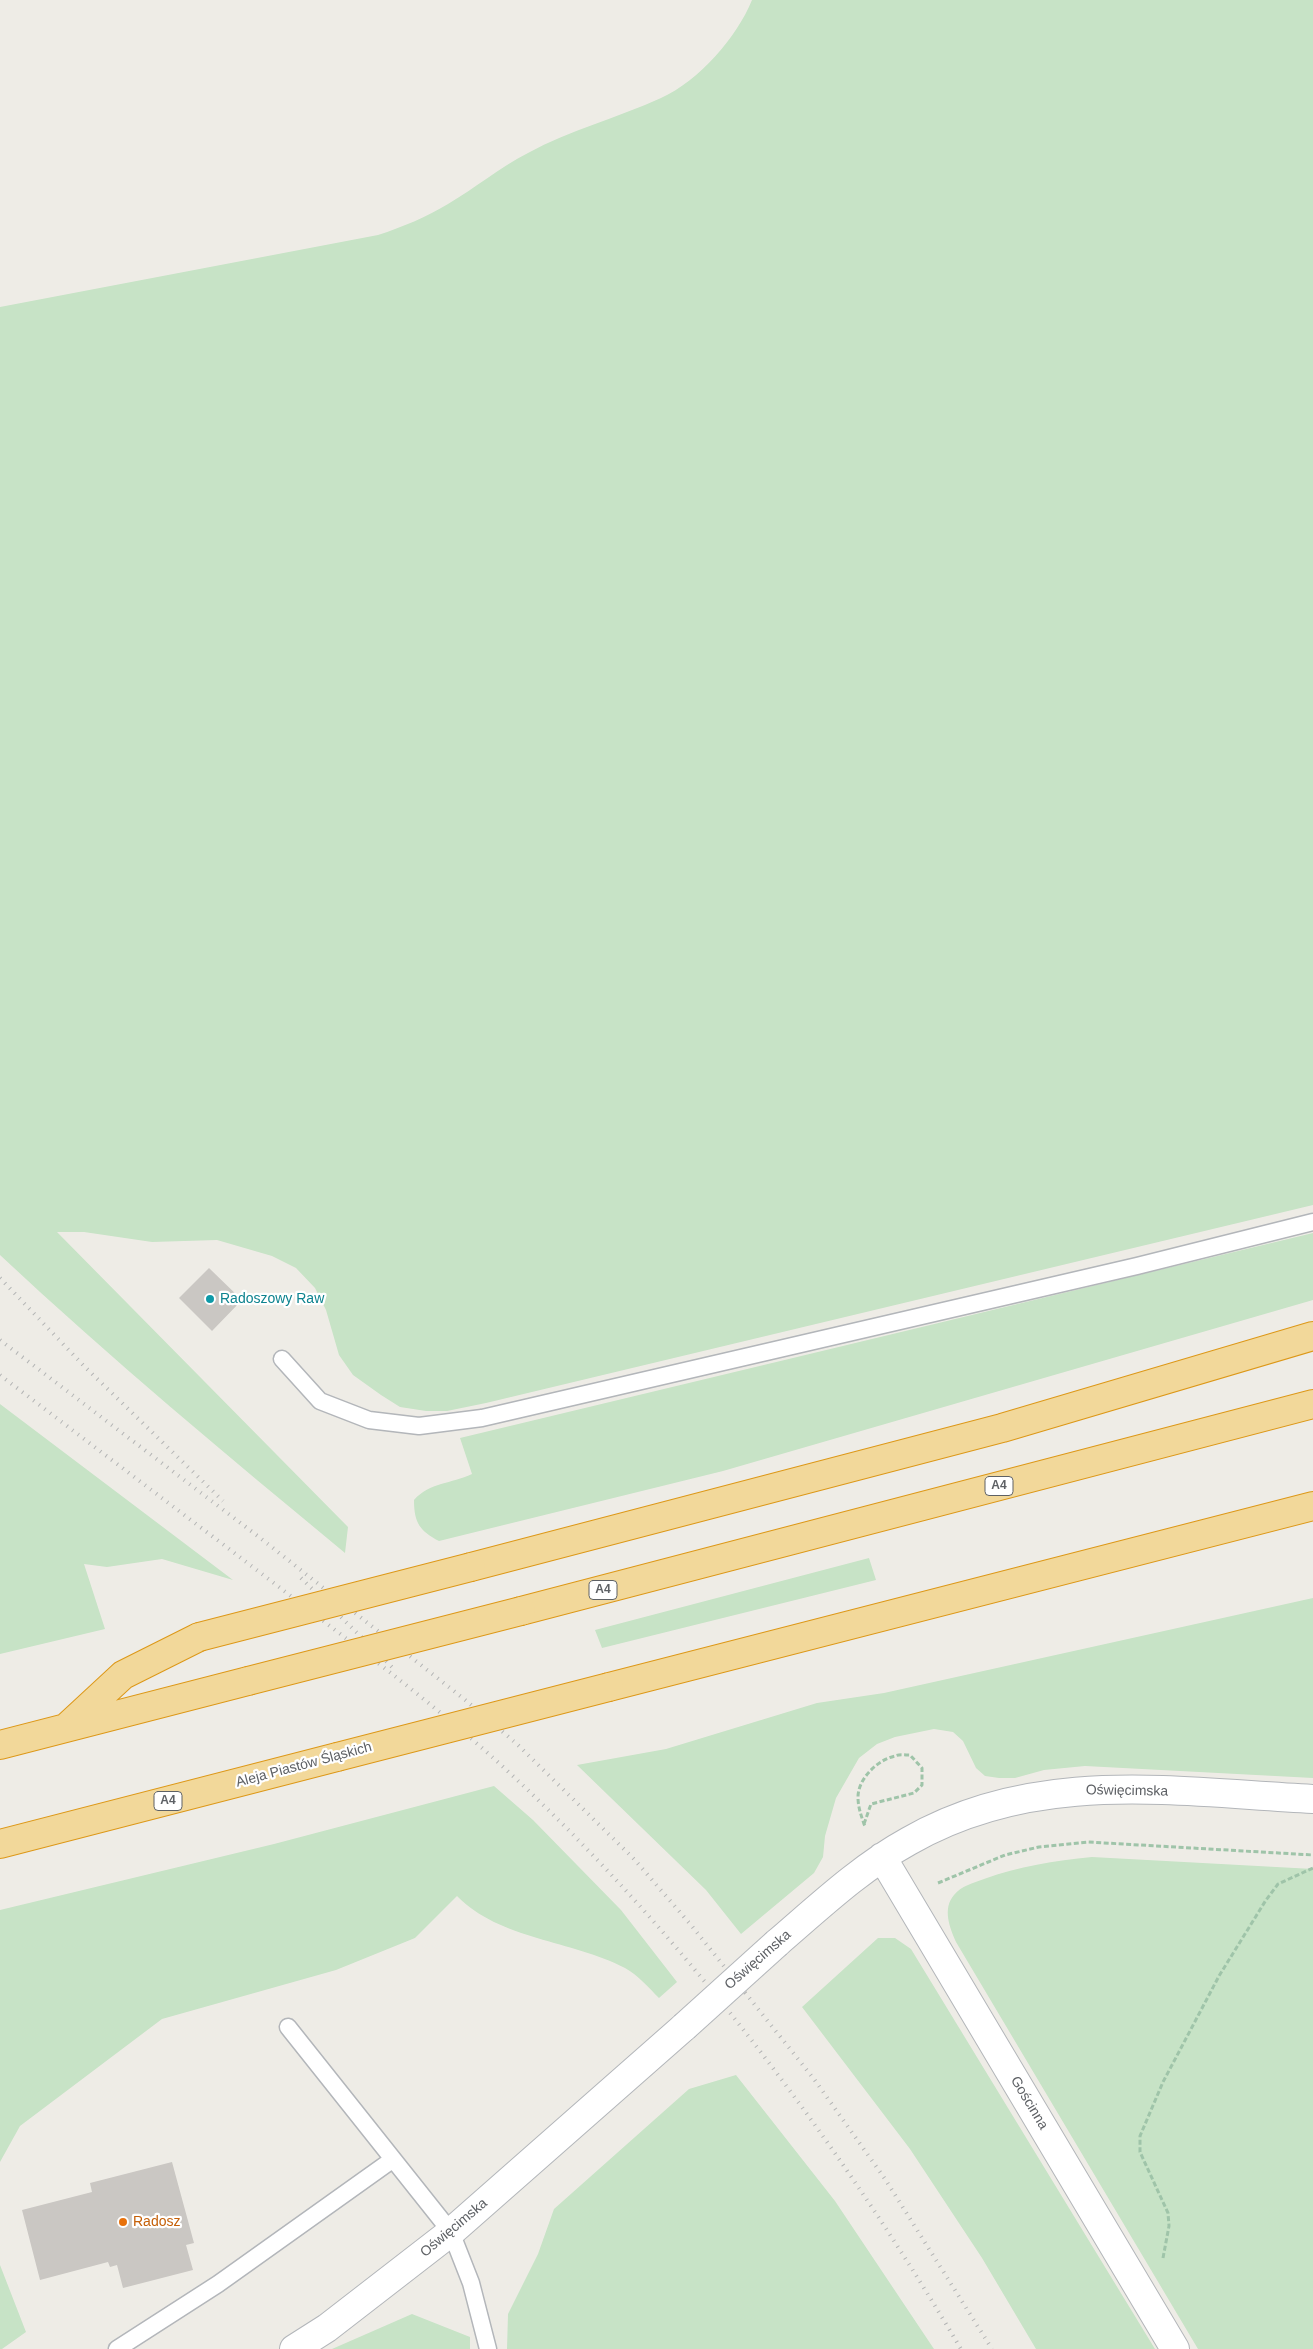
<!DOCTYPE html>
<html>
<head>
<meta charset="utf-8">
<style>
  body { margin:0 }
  canvas { display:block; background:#eeece6 }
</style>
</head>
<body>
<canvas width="1313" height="2349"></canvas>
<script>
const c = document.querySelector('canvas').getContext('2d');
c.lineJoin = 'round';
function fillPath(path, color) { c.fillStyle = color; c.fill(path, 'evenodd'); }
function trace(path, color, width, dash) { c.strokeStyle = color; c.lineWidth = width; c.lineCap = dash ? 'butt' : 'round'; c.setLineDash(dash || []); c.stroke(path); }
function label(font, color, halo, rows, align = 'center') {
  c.font = font + ' Helvetica,sans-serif'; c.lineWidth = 4.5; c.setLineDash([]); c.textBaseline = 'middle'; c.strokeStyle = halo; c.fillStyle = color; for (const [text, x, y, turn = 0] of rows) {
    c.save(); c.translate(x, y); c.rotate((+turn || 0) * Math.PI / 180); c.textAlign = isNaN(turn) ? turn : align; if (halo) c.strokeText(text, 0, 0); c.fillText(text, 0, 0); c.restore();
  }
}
const green = new Path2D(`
  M 752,0 L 1313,0 L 1313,1205 L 486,1403 L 447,1411 L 426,1411 L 400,1407 L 381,1395 L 353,1375 L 339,1355 L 326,1310 L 315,1288 L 296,1268 L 272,1256 L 217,1240 L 152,1242 L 84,1232 L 57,1232 L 348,1527 L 345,1553 C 228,1456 111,1359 0,1255 L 0,307 L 378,235 C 403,227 426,217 448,204 C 475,188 499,168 528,153 C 570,130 617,118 661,98 C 699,81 737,37 752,0 Z
  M 1313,1233 L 1313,1300 L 723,1471 L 439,1541 C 420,1531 414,1523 414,1500 C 430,1482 451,1484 472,1474 L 460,1438 Z
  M 0,1404 L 233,1580 L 162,1559 L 107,1567 L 84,1564 L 105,1629 L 0,1654 Z
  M 869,1558 L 876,1580 L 602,1648 L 595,1630 Z
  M 1313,1598 L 1313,1778 L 1085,1766 L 1044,1770 L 1015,1778 L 999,1778 L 985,1776 L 976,1768 L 963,1741 L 953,1732 L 934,1729 L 895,1737 L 877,1744 L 859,1758 L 836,1798 L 825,1836 L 823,1857 L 814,1873 L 741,1934 L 706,1890 L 577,1765 L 666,1749 L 817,1703 L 884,1693 Z
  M 494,1786 L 533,1820 L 621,1910 L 677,1982 L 659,1998 C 649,1988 638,1975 625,1968 C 572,1940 500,1940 457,1896 L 415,1938 L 336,1970 L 162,2019 L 20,2126 L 0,2162 L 0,1910 L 274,1844 Z
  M 1092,1857 L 1313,1869 L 1313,2349 L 1198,2349 L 956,1942 C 950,1928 942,1909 954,1895 C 961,1886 973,1883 984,1879 C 1019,1866 1054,1861 1092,1857 Z
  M 878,1938 L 895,1938 L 911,1949 L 1155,2349 L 1036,2349 L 982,2258 L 910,2149 L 802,2007 Z
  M 736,2075 L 835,2201 L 934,2349 L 507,2349 L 508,2314 L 538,2254 L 554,2209 L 689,2089 Z
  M 0,2265 L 26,2332 L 2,2349 L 0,2349 Z
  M 412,2314 L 470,2337 L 470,2349 L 332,2349 Z`);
const building = new Path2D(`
  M 209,1268 L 242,1300 L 212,1331 L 179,1298 Z
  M 172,2162 L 194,2243 L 186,2245 L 193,2270 L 123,2288 L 117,2265 L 110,2267 L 108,2262 L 40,2280 L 22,2210 L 92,2192 L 90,2183 Z`);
const path = new Path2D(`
  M 864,1824 L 871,1804 L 914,1793 L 922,1785 L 922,1768 L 910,1755 C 905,1755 899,1754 895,1756 C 877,1760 858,1779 858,1797 C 858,1807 861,1815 864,1824 L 865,1826
  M 938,1883 L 1005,1855 L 1039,1847 L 1088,1842 L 1313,1855
  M 1163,2258 L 1169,2226 L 1168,2213 L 1140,2152 L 1140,2136 L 1163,2082 L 1181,2048 L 1219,1976 L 1266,1900 L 1278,1884 L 1313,1868`);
const service = new Path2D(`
  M 282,1359 L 320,1401 L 369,1420 L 419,1426 L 482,1418 L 1137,1266 L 1313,1222
  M 288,2027 L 451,2232 L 471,2283 L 488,2349
  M 117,2349 L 218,2284 L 392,2160`);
const tertiary = new Path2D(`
  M 882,1857 L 1175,2349
  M 777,1943 C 819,1907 860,1868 909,1841 C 1036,1768 1174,1792 1313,1799
  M 294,2349 L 327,2328 L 451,2232 L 684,2027`);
const motorway = new Path2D(`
  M 471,1567 L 1002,1428 L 1313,1336
  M 521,1611 L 1313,1404
  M 609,1687 L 1313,1506
  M 69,1725 L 123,1675 L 199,1637
  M 0,1745 L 248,1681
  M 0,1844 L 337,1757`);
const rail = new Path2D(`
  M 0,1278 L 85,1367 L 223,1501
  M 0,1340 L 259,1537 L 469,1703 L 518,1745 L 634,1859 L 691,1925 L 814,2079 L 885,2179 L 992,2349
  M 0,1375 C 101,1452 203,1529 304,1606 C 375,1661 448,1715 514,1777 C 686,1938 841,2146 961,2349
  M 301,1578 L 394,1669`);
const tertiaryBridge = new Path2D(`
  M 684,2027 L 777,1943`);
const motorwayBridge = new Path2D(`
  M 199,1637 L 471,1567
  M 248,1681 L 521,1611
  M 337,1757 L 609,1687`);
const markers = [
  [210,1299,5,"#0f9aa8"],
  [123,2222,5,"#e8710a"]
];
const shields = [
  [999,1486,28],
  [603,1590,28],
  [168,1801,28]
];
const shieldNames = [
  ["A4",999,1486],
  ["A4",603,1590],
  ["A4",168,1801]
];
const cultureNames = [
  ["Radoszowy Raw",220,1299]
];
const streetNames = [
  ["Aleja Piastów Śląskich",304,1765,-15],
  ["Oświęcimska",1127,1791,1],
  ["Oświęcimska",758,1960,-41],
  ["Gościnna",1029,2103,59],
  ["Oświęcimska",454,2228,-40]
];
const foodNames = [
  ["Radosz",133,2222]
];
fillPath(green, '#c7e3c6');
fillPath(building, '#cac7c3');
trace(service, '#b3b6ba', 19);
trace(tertiary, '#b3b6ba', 30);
trace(motorway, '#dd9818', 30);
trace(path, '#9fc4a9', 3, [5, 2.5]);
trace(service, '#fff', 16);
trace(tertiary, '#fff', 28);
trace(motorway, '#f2d89a', 28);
trace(rail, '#b4b5b5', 4, [1, 6]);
trace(tertiaryBridge, '#b3b6ba', 30, []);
trace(motorwayBridge, '#dd9818', 30, []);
trace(tertiaryBridge, '#fff', 28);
trace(motorwayBridge, '#f2d89a', 28);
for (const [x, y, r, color] of markers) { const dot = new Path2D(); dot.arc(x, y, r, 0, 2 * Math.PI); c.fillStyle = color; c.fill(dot); trace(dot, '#fff', 2); }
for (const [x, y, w] of shields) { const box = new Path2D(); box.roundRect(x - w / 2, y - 9.5, w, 19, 4); c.fillStyle = '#fff'; c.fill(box); trace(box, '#5e6165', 1); }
label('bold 12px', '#5e6165', null, shieldNames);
label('14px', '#0d838f', '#fff', cultureNames, 'left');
label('14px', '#5e6165', '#fff', streetNames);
label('14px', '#c56008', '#fff', foodNames, 'left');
</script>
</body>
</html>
